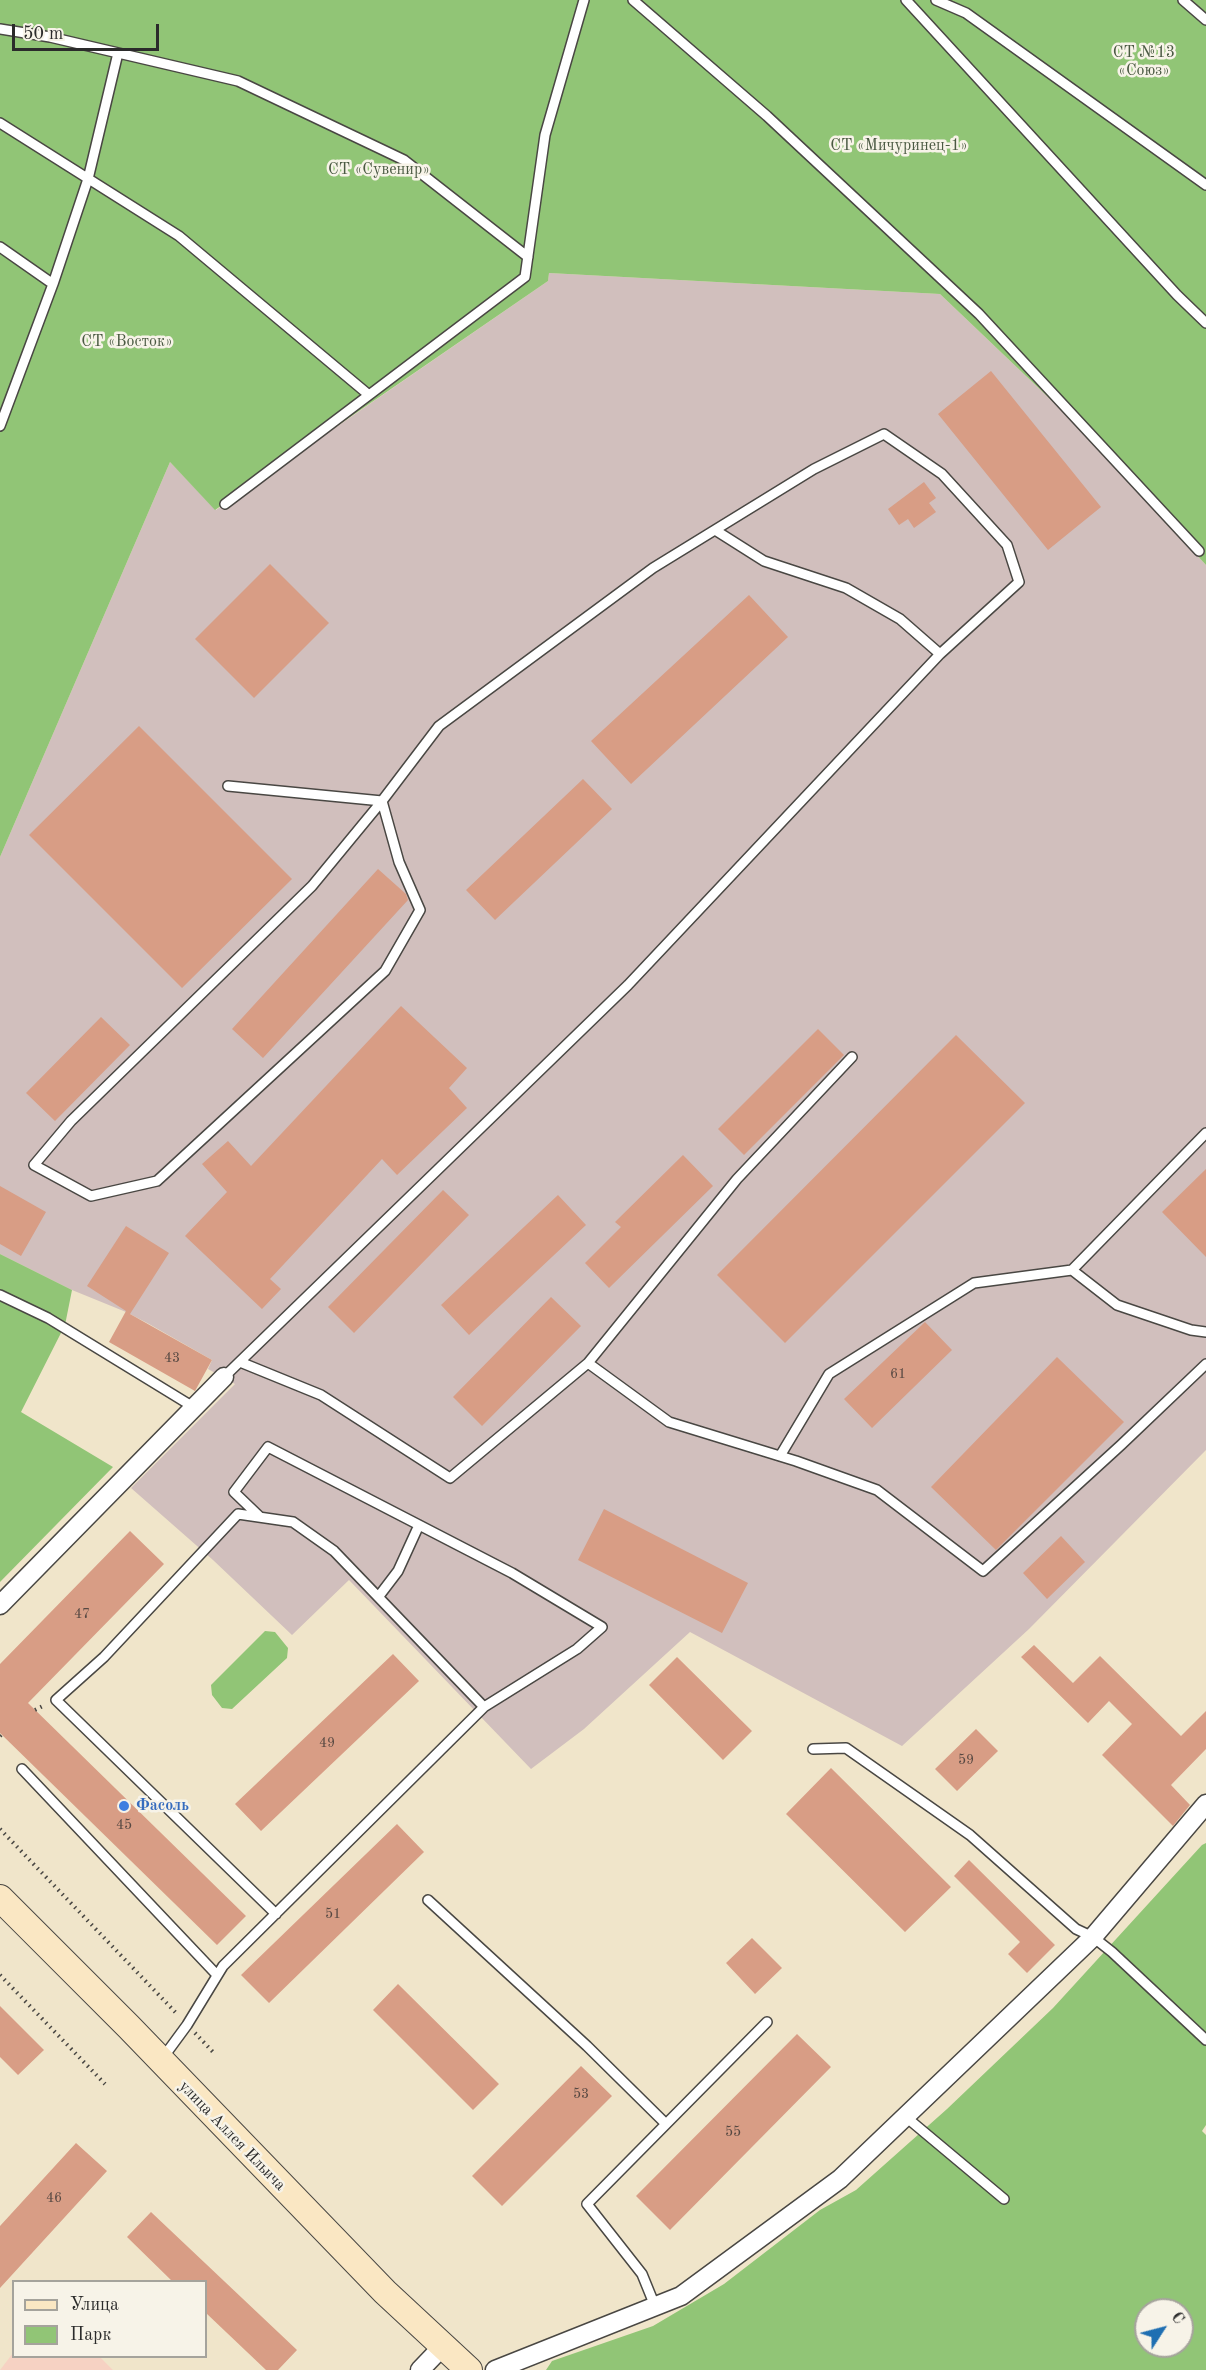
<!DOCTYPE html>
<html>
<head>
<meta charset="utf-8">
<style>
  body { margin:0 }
  #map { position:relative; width:1206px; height:2370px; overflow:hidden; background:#f0e5ca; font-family:"Old Standard TT",serif }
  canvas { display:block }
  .legend { position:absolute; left:12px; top:2280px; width:195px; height:78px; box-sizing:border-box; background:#f7f3e8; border:2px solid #a5a39c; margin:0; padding:8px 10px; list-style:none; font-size:18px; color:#2b2b2b }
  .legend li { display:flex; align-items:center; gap:12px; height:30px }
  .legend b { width:30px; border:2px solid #a5a39c }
  .north { position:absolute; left:1134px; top:2298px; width:60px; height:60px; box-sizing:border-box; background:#f7f3e8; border:2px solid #a5a39c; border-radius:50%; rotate:54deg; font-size:16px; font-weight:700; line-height:24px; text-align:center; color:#2b2b2b }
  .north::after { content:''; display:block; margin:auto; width:21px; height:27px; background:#1f6fb2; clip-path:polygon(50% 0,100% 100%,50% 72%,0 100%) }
  .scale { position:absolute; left:12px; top:24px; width:147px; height:27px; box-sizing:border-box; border:3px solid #2b2b2b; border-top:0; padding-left:8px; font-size:18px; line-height:21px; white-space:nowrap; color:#2b2b2b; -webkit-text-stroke:4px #f7f3e8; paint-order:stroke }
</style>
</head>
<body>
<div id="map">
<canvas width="1206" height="2370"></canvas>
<ul class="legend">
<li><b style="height:8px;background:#fae7c3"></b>Улица</li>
<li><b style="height:16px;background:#91c576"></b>Парк</li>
</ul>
<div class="north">С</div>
<div class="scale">50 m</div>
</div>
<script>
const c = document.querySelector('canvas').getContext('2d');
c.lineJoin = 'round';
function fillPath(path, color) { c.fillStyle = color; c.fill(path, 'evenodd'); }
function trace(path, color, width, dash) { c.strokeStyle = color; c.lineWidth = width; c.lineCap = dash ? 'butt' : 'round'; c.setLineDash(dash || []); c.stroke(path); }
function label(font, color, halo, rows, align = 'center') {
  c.font = font + ' "Old Standard TT",serif'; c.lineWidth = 5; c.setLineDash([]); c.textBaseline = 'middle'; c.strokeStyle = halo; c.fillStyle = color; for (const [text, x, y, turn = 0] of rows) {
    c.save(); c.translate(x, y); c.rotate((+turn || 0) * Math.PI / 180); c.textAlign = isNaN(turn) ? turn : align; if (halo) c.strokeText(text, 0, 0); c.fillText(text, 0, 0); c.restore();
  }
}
const built = new Path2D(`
  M 13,2353 L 14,2356 L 100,2357 L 113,2370 L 0,2370 Z`);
const industrial = new Path2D(`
  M 549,273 L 940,294 L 1069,417 L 1206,565 L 1206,1450 L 1029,1629 L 902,1746 L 690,1632 L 584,1729 L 531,1769 L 349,1580 L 292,1635 L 213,1560 L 131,1488 L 235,1384 L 208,1369 L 212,1360 L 149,1324 L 126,1312 L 72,1290 L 0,1254 L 0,857 L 170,462 L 216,510 L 548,281 Z`);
const green = new Path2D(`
  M 0,0 L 1206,0 L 1206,565 L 1069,417 L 940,294 L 549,273 L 548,281 L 215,510 L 170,462 L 0,857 Z
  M 0,1254 L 72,1290 L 65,1325 L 21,1412 L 113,1467 L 0,1582 Z
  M 265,1631 L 275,1632 L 288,1648 L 287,1658 L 232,1709 L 222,1708 L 212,1695 L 211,1685 Z
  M 1206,1843 L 1206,2125 L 1202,2131 L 1206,2135 L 1206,2370 L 546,2370 L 552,2361 L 653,2326 L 724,2284 L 820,2210 L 856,2190 L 947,2109 L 1053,2008 L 1202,1845 ZM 1146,2310 L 1182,2310 L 1182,2346 L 1146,2346 Z`);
const building = new Path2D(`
  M 991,371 L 1101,507 L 1048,550 L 938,414 Z
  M 924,482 L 936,498 L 929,503 L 936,512 L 914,528 L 908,519 L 899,525 L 888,509 Z
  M 270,564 L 329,623 L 254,698 L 195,639 Z
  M 749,595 L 788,637 L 631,784 L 591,741 Z
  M 139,726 L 292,879 L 182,988 L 29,835 Z
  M 583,779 L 612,809 L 495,920 L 466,890 Z
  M 378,869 L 406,894 L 408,900 L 263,1058 L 232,1029 Z
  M 401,1006 L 467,1068 L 449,1088 L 467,1108 L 397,1175 L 382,1159 L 270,1279 L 281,1289 L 262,1309 L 185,1236 L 227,1192 L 202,1164 L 228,1141 L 251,1166 Z
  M 101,1017 L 130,1045 L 55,1121 L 26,1093 Z
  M 818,1029 L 844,1055 L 744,1155 L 718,1129 Z
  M 956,1035 L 1025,1103 L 785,1343 L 717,1275 Z
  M 683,1155 L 713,1186 L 609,1288 L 585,1263 L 621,1227 L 615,1222 Z
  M 1206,1169 L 1206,1257 L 1162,1212 Z
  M 0,1186 L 46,1212 L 21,1256 L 0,1244 Z
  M 443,1190 L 469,1215 L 354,1333 L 328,1307 Z
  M 558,1195 L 586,1225 L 469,1335 L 441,1305 Z
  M 126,1226 L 169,1253 L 130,1314 L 212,1360 L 195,1391 L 109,1342 L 126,1311 L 87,1286 Z
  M 551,1297 L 581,1326 L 482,1426 L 453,1397 Z
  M 925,1322 L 952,1350 L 872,1428 L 844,1399 Z
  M 1057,1357 L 1124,1422 L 996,1550 L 931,1487 Z
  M 604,1509 L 748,1583 L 722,1633 L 578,1560 Z
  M 130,1531 L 164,1564 L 28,1703 L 246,1916 L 217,1945 L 0,1733 L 0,1664 Z
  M 1061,1536 L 1085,1562 L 1047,1599 L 1023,1573 Z
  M 1034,1645 L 1073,1683 L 1100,1656 L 1181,1736 L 1206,1711 L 1206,1749 L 1171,1785 L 1190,1805 L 1173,1826 L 1102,1755 L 1132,1724 L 1109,1701 L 1088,1723 L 1021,1657 Z
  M 393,1654 L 419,1681 L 261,1831 L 235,1804 Z
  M 677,1657 L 752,1731 L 723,1760 L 649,1685 Z
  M 976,1729 L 998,1751 L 957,1791 L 935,1769 Z
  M 831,1768 L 951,1887 L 905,1932 L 786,1814 Z
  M 397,1824 L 424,1852 L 269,2003 L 241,1975 Z
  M 969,1860 L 1055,1945 L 1027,1973 L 1008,1954 L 1020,1942 L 954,1876 Z
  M 752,1938 L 782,1968 L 755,1994 L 726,1963 Z
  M 398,1984 L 499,2084 L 473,2110 L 373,2010 Z
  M 0,2006 L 44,2050 L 18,2075 L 0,2057 Z
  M 797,2034 L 831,2067 L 670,2230 L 636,2196 Z
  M 581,2066 L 612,2096 L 502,2206 L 472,2176 Z
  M 76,2143 L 107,2171 L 0,2288 L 0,2226 Z
  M 151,2212 L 297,2350 L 278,2370 L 266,2370 L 206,2313 L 206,2282 L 173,2282 L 127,2237 Z`);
const path = new Path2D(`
  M 35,1710 L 45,1705
  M 0,1736 L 2,1734
  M 0,1829 L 178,2015
  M 0,1975 L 105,2084
  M 195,2033 L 213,2052`);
const service = new Path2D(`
  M 633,0 L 767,116 L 979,314 L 1199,551
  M 906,0 L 1177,295 L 1206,323
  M 936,0 L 966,13 L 1206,185
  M 1183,0 L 1206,20
  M 0,29 L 50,37 L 238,81 L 404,160 L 528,257
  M 0,123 L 179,236 L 369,395
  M 0,247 L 53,284
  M 0,426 L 53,284 L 88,179 L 118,53
  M 225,504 L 525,277 L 545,135 L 584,0
  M 715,530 L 764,561 L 846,588 L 900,619 L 940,654
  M 228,786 L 382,801
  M 1072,1270 L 1117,1305 L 1191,1330 L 1206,1332
  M 0,1295 L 48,1318 L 195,1408
  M 240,1362 L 321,1395 L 450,1478 L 588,1363 L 737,1179 L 852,1057
  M 588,1363 L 669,1422 L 796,1461 L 877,1490 L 983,1571 L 1121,1445 L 1206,1364
  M 224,1377 L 628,985 L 940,654 L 1019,582 L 1007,545 L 942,474 L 884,434 L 814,469 L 653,568 L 439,726 L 382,801 L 399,862 L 420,910 L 385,971 L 157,1181 L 91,1196 L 34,1165 L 71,1121 L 312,886 L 382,801
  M 780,1456 L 829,1374 L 974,1283 L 1072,1270 L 1206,1133
  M 259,1516 L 234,1492 L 268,1447 L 512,1573 L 602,1627 L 577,1649 L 484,1707
  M 379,1596 L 398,1571 L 419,1525
  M 813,1749 L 846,1748 L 970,1835 L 1076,1929 L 1093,1937 L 1112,1952 L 1206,2040
  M 22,1769 L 217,1975
  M 428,1900 L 587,2046 L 666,2124
  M 162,2059 L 187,2025 L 223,1966 L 484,1707 L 334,1551 L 293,1522 L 238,1514 L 104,1657 L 56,1700 L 276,1914
  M 906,2117 L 1004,2199
  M 655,2306 L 642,2274 L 587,2204 L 767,2022`);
const minor = new Path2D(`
  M 0,1605 L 224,1377
  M 420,2370 L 443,2346
  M 495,2370 L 681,2296 L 840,2179 L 1093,1937 L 1206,1804`);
const secondary = new Path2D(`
  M 0,1898 L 129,2027 L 385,2292 L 469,2370`);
const markers = [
  [124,1806,6,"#3f7fe0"]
];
const numberNames = [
  ["43",172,1358],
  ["61",898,1374],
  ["47",82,1614],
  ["49",327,1743],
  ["59",966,1760],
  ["45",124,1825],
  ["51",333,1914],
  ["53",581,2094],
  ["55",733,2132],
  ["46",54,2198]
];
const parkNames = [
  ["СТ №13",1144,53],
  ["«Союз»",1144,71],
  ["СТ «Мичуринец-1»",899,146],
  ["СТ «Сувенир»",379,170],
  ["СТ «Восток»",127,342]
];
const shopNames = [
  ["Фасоль",136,1806]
];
const streetNames = [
  ["улица Аллея Ильича",232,2136,46]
];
fillPath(built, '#f6d2c3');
fillPath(industrial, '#d1bfbd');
fillPath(green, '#91c576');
fillPath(building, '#d89d85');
trace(service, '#494743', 12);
trace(minor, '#494743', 21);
trace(secondary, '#494743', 28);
trace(path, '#494743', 4, [1.5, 4.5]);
trace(service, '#fff', 9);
trace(minor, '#fff', 18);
trace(secondary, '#fae7c3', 26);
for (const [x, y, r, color] of markers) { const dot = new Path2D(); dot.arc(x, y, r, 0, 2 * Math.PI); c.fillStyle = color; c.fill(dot); trace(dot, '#f7f3e8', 2); }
label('14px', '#564842', null, numberNames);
label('16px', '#4a5942', '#f7f3e8', parkNames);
label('bold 16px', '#366cbe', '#f7f3e8', shopNames, 'left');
label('16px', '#2b2b2b', '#f7f3e8', streetNames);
</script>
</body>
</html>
